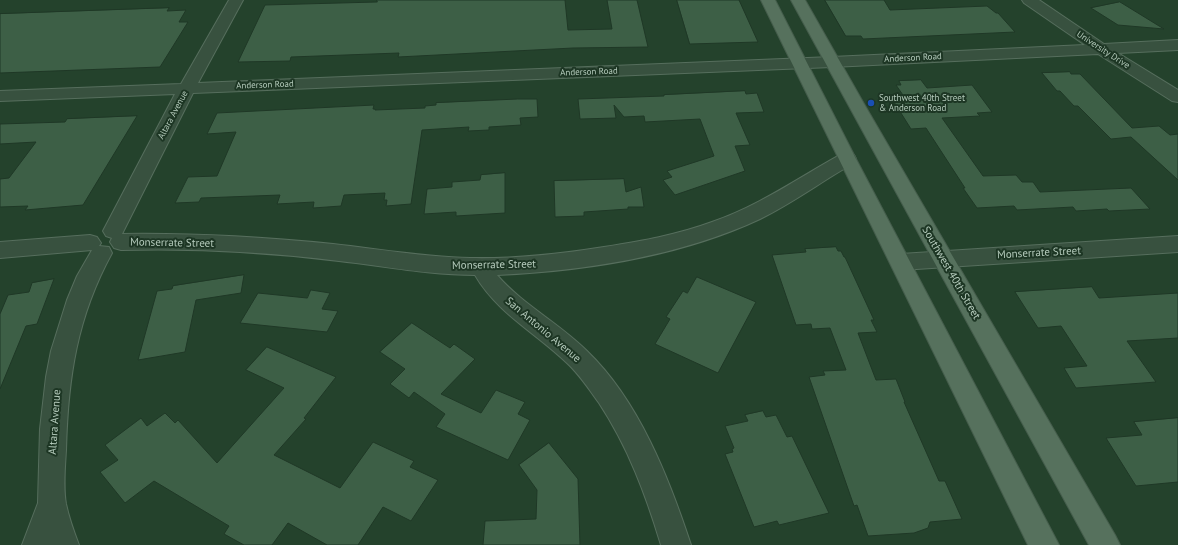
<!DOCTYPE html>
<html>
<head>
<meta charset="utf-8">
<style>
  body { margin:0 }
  canvas { display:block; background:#24422c }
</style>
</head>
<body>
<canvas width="1178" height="545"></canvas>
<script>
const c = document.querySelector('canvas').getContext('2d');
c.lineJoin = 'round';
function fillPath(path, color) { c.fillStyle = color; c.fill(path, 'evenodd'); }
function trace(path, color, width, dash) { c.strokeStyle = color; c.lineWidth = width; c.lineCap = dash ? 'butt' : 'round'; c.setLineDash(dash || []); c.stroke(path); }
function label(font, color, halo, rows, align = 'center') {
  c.font = font + ' "PT Sans",sans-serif'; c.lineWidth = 4; c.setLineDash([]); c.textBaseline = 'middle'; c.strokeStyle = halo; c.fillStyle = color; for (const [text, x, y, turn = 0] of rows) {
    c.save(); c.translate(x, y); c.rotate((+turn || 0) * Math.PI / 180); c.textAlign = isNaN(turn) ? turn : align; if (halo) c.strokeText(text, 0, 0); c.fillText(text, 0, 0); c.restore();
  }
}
const building = new Path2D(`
  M 377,0 L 565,0 L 568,30 L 612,29 L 607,0 L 637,0 L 648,47 L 573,48 L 398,57 L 399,53 L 291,57 L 290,61 L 238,62 L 265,5 L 377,2 Z
  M 677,0 L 739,0 L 758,42 L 690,44 Z
  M 825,0 L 884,0 L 890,10 L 987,6 L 996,13 L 998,13 L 1015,32 L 863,39 L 861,36 L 846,36 Z
  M 1120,2 L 1164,29 L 1118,25 L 1091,8 Z
  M 169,8 L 167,11 L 186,10 L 179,22 L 188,22 L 160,67 L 0,73 L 0,14 Z
  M 1070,72 L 1071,74 L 1080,74 L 1132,128 L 1159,126 L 1170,135 L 1178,134 L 1178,180 L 1131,137 L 1111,139 L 1078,106 L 1074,106 L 1060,91 L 1057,91 L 1042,73 Z
  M 921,80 L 927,88 L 972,85 L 992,112 L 977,113 L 980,116 L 942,118 L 983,176 L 1016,175 L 1022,182 L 1033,182 L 1040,192 L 1131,188 L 1150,209 L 1109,211 L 1107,209 L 1076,211 L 1073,207 L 1017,210 L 1014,206 L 977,208 L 963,188 L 965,188 L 926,128 L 911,129 L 894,102 L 907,101 L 896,85 L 901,85 L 899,81 Z
  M 745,91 L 746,94 L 757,93 L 764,112 L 736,113 L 750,145 L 735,146 L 745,171 L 675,195 L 663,180 L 672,177 L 667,171 L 714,156 L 700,119 L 645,122 L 644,116 L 624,117 L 614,105 L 616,118 L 580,119 L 578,99 L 664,96 L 664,95 Z
  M 518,99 L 537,99 L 538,117 L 520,118 L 521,125 L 489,127 L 489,130 L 468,131 L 469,127 L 422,130 L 411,204 L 386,206 L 387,200 L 384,200 L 385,193 L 344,195 L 341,206 L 313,208 L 314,202 L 277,204 L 280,195 L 201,198 L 199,202 L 175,203 L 188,177 L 217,176 L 236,132 L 207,134 L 217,113 L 374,105 L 373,109 L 375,109 L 375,110 L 425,108 L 425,106 L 436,105 L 436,103 Z
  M 137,116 L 83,205 L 25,210 L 28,206 L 0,207 L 0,179 L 9,178 L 36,142 L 0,144 L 0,124 L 65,122 L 67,119 Z
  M 505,173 L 505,213 L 456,216 L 456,212 L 424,214 L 427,189 L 452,187 L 452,182 L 480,180 L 481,175 Z
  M 624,179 L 626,192 L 641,187 L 644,207 L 628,207 L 628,209 L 584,212 L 584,216 L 555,217 L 554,181 Z
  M 836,247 L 838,251 L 841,251 L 844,257 L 845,257 L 874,320 L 871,320 L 877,332 L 858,333 L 876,380 L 896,379 L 905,402 L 904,402 L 939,481 L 945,481 L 962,519 L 930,522 L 928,528 L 914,533 L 868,536 L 857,505 L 854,506 L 809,377 L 825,375 L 823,371 L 846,370 L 830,328 L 812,329 L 811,324 L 796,325 L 772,255 L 806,252 L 805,249 Z
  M 244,275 L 241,293 L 196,300 L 185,352 L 138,360 L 157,291 L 172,289 L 173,286 Z
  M 697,277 L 756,302 L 718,373 L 655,344 L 670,319 L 666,317 L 683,291 L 687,293 Z
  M 54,279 L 37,324 L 26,326 L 0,389 L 0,314 L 8,295 L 29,292 L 32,283 Z
  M 1092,287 L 1099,298 L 1178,293 L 1178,338 L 1127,341 L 1156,382 L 1076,388 L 1064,368 L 1087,366 L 1061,326 L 1038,328 L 1015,292 Z
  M 311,290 L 330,293 L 322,309 L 338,311 L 327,332 L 240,323 L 258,293 L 307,298 Z
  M 412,323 L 450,348 L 454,344 L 475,359 L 441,394 L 481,413 L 496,390 L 525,402 L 518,414 L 530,420 L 508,460 L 436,427 L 445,414 L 414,392 L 409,398 L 390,384 L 405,369 L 380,352 Z
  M 267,347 L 336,377 L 304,418 L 306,419 L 274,455 L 340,488 L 373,442 L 414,461 L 410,467 L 438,480 L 411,521 L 383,507 L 358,545 L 327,545 L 288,523 L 272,545 L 244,545 L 224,534 L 229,526 L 154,481 L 125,503 L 100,472 L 118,460 L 105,445 L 141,418 L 147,426 L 165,413 L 175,423 L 178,420 L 217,463 L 284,388 L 246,370 Z
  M 763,411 L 766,417 L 776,415 L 787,437 L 792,436 L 829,513 L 779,525 L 777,521 L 754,527 L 725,454 L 733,452 L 732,449 L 734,448 L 725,426 L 748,421 L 745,415 Z
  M 1178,418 L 1178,482 L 1136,486 L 1106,438 L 1142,435 L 1134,422 Z
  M 549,443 L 578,479 L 580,545 L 483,545 L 485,521 L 536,519 L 537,490 L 519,465 Z`);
const minor = new Path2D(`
  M 229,0 L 243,0 L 198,83 L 832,57 L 1085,45 L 1024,3 L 1022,0 L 1039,0 L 1104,44 L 1178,40 L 1178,50 L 1118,53 L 1178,90 L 1178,102 L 1172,101 L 1098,54 L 832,67 L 193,93 L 122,234 C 192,233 263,237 333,244 C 379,249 424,257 470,258 C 515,259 560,254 604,247 C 641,241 677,235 712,222 C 759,206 798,178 840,155 L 847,153 L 854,155 L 856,159 L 854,163 C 822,181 793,203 760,219 C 681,256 583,271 497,275 C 523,305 559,323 587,351 C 639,401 669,478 691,545 L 661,545 C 646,495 628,447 599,403 C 589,389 579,374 567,363 C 536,333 497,313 475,275 C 429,275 384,266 339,261 C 267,252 194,248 121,250 L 114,248 L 110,242 L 112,238 L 106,236 L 103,231 L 175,94 L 0,101 L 0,91 L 181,84 Z
  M 90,235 L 97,237 L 101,243 L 99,246 L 109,247 L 112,253 C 77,317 68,377 66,450 C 65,467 63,487 66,504 C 69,518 74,532 79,545 L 22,545 L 38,503 L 40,429 L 46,377 L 51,351 L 67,300 L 77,276 L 92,250 L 0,258 L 0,242 Z
  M 1178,236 L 1178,252 L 901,270 L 893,268 L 890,262 L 893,256 L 901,254 Z`);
const major = new Path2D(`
  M 761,0 L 775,0 L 856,159 L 1059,545 L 1028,545 Z
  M 791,0 L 805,0 L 864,104 L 1115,535 L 1120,545 L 1089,545 Z`);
const markers = [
  [871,103,4,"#1a4fb4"]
];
const farStreetnames = [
  ["University Drive",1103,50,33],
  ["Anderson Road",913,58,-3],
  ["Anderson Road",589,72,-2],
  ["Anderson Road",265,85,-2],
  ["Altara Avenue",173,115,-62]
];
const farPoinames = [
  ["Southwest 40th Street",879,98],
  ["& Anderson Road",879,108]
];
const streetNames = [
  ["Monserrate Street",172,243,1],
  ["Monserrate Street",1039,253,-3],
  ["Monserrate Street",494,265,-1],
  ["Southwest 40th Street",951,273,60],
  ["San Antonio Avenue",543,330,40],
  ["Altara Avenue",55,422,-86]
];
fillPath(building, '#3d5f46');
trace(building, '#1f3826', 1);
trace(minor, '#566e5d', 2);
trace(major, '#455d4c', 2);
fillPath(minor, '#38513f');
fillPath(major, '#56715d');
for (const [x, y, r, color] of markers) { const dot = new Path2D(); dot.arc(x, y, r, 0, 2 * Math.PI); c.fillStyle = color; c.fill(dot); trace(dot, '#1d3624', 1.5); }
label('9px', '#b5cbbc', '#1d3624', farStreetnames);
label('9px', '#b5cbbc', '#1d3624', farPoinames, 'left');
label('11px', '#b5cbbc', '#1d3624', streetNames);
</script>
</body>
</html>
